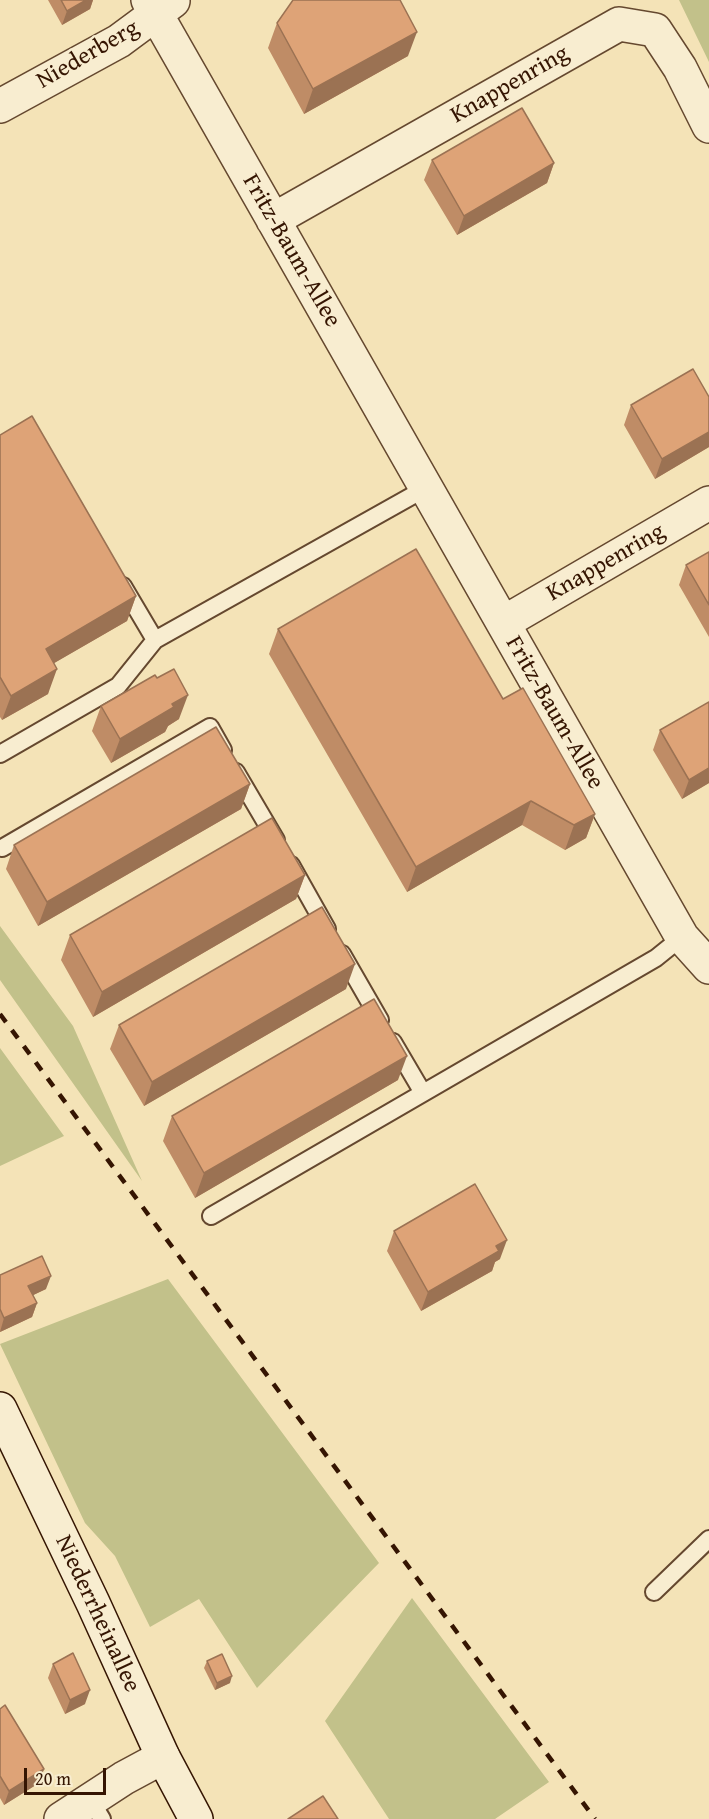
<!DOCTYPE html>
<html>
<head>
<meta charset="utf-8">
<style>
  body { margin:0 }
  #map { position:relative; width:709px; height:1819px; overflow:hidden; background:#f4e3b7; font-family:"Gentium Book Plus",serif }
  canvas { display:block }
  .scale { position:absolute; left:24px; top:1768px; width:82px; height:27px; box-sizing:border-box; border:3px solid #351502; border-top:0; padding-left:8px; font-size:18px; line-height:21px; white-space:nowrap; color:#351502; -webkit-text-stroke:4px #f8edd0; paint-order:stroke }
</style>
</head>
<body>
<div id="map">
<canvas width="709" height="1819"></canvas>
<div class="scale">20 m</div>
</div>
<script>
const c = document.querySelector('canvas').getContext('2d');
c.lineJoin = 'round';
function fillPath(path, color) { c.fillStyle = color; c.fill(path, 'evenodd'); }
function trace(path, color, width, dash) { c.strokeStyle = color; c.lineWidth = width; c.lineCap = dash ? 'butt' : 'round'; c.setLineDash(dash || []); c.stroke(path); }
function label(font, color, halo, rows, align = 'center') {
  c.font = font + ' "Gentium Book Plus",serif'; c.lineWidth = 4.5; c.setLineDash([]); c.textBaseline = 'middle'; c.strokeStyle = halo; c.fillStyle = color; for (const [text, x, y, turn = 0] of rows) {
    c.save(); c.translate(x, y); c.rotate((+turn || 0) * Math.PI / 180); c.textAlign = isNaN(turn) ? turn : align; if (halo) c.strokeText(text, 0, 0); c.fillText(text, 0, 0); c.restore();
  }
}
const green = new Path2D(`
  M 679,0 L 709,0 L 709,62 Z
  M 0,926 L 73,1026 L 142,1181 L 0,980 Z
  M 0,1048 L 64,1136 L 0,1166 Z
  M 168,1279 L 379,1563 L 257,1688 L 199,1599 L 150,1627 L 115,1556 L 85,1523 L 0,1344 Z
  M 412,1598 L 549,1782 L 495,1819 L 389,1819 L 325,1721 Z`);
const lane = new Path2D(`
  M 123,586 L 155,640
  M 0,754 L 118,686 L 155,640 L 426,488
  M 236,772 L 276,840
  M 2,848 L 210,727 L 223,750
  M 291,865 L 327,929
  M 342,954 L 380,1020
  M 393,1042 L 423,1093
  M 211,1216 L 656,958 L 682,937
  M 654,1592 L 709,1539
  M 90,1799 L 102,1819`);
const street = new Path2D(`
  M 148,0 L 682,937 L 709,967
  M 0,106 L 119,41 L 173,1
  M 273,220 L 619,24 L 655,30 L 680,68 L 709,126
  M 503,623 L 709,503
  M 61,1819 L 124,1778 L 163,1757`);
const secondary = new Path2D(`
  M 0,1409 L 93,1603 L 163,1757 L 196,1819`);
const rail = new Path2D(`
  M 0,1014 L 595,1819`);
const wall = new Path2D(`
  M 48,0 L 93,0 L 90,9 L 62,25 Z
  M 277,23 L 408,56 L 304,114 L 268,48 Z
  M 432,160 L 554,163 L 547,183 L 457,235 L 424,180 Z
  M 709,397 L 709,447 L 655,479 L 624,425 L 631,405 Z
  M 0,435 L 136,596 L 127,621 L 54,663 L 48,694 L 2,720 L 0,717 Z
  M 709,552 L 709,637 L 679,585 L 686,565 Z
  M 278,629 L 503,699 L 595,814 L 586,838 L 565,850 L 522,825 L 407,892 L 269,654 Z
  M 709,702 L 709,783 L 682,799 L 653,750 L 660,730 Z
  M 101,706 L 179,719 L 168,726 L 165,732 L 111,763 L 92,731 Z
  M 250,784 L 241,809 L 38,926 L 6,869 L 14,845 Z
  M 305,875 L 296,899 L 93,1017 L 61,960 L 70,935 Z
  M 346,989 L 144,1106 L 110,1049 L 119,1025 Z
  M 398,1080 L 195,1198 L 163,1141 L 172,1116 Z
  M 394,1231 L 500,1259 L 495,1262 L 492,1271 L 421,1311 L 387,1251 Z
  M 0,1275 L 46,1289 L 33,1295 L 37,1303 L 32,1317 L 0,1332 Z
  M 207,1661 L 230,1683 L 215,1690 L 204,1668 Z
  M 53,1664 L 85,1704 L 65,1714 L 48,1678 Z
  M 0,1709 L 44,1769 L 39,1783 L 4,1805 L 0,1798 Z`);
const shadedWall = new Path2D(`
  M 86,0 L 93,0 L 90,9 L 62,25 L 67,11 Z
  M 417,32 L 408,56 L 304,114 L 313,89 Z
  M 554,163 L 547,183 L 457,235 L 464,216 Z
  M 709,432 L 709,447 L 655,479 L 662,459 Z
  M 136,596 L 127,621 L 37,673 L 46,649 Z
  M 57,669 L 48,694 L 2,720 L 11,696 Z
  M 188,695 L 179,719 L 168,726 L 165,732 L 111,763 L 120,739 L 172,704 Z
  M 709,768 L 709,783 L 682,799 L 689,780 Z
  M 250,784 L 241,809 L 38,926 L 47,902 Z
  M 531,801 L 522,825 L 407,892 L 416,867 Z
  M 595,814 L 586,838 L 565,850 L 574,825 Z
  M 305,875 L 296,899 L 93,1017 L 102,992 Z
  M 355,964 L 346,989 L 144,1106 L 152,1082 Z
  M 407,1056 L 398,1080 L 195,1198 L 204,1173 Z
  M 507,1240 L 500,1259 L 495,1262 L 492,1271 L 421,1311 L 428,1292 L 496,1246 Z
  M 51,1276 L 46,1289 L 23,1300 L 28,1286 Z
  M 37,1303 L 32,1317 L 0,1332 L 4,1318 Z
  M 232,1676 L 230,1683 L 215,1690 L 217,1683 Z
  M 90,1690 L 85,1704 L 65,1714 L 70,1700 Z
  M 44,1769 L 39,1783 L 4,1805 L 9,1791 Z`);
const building = new Path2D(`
  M 61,0 L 86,0 L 67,11 Z
  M 293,0 L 400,0 L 417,32 L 313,89 L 277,23 Z
  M 522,108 L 554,163 L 464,216 L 432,160 Z
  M 693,369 L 709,397 L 709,432 L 662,459 L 631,405 Z
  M 32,416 L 136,596 L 46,649 L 57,669 L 11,696 L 0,677 L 0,435 Z
  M 416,549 L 503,699 L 523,688 L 595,814 L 574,825 L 531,801 L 416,867 L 278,629 Z
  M 709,552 L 709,605 L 686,565 Z
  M 174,669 L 188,695 L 172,704 L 174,707 L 120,739 L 101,706 L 155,675 L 157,678 Z
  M 709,702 L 709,768 L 689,780 L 660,730 Z
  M 216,727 L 250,784 L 47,902 L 14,845 Z
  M 272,818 L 305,875 L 102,992 L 70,935 Z
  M 322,907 L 355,964 L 152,1082 L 119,1025 Z
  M 374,999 L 407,1056 L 204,1173 L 172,1116 Z
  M 475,1184 L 507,1240 L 496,1246 L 499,1251 L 428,1292 L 394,1231 Z
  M 42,1256 L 51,1276 L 28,1286 L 37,1303 L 4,1318 L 0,1309 L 0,1275 Z
  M 73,1653 L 90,1690 L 70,1700 L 53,1664 Z
  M 222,1654 L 232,1676 L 217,1683 L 207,1661 Z
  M 5,1705 L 44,1769 L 9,1791 L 0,1776 L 0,1709 Z
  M 323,1796 L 338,1819 L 288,1819 Z`);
const streetNames = [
  ["Niederberg",88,55,-30],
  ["Knappenring",510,85,-30],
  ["Fritz-Baum-Allee",291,251,60],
  ["Knappenring",606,563,-30],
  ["Fritz-Baum-Allee",554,713,60],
  ["Niederrheinallee",97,1614,65]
];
fillPath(green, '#c2c18a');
trace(lane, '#65482f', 20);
trace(street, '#65482f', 36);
trace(secondary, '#351502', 36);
trace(lane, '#f8edd0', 16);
trace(street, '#f8edd0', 33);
trace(secondary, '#f8edd0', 33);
trace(rail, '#351502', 4.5, [10, 10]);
fillPath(wall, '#bf8c66');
fillPath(shadedWall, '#9b7253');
fillPath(building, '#dea377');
trace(building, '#9b7253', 1.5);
label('24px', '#351502', '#f8edd0', streetNames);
</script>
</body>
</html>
